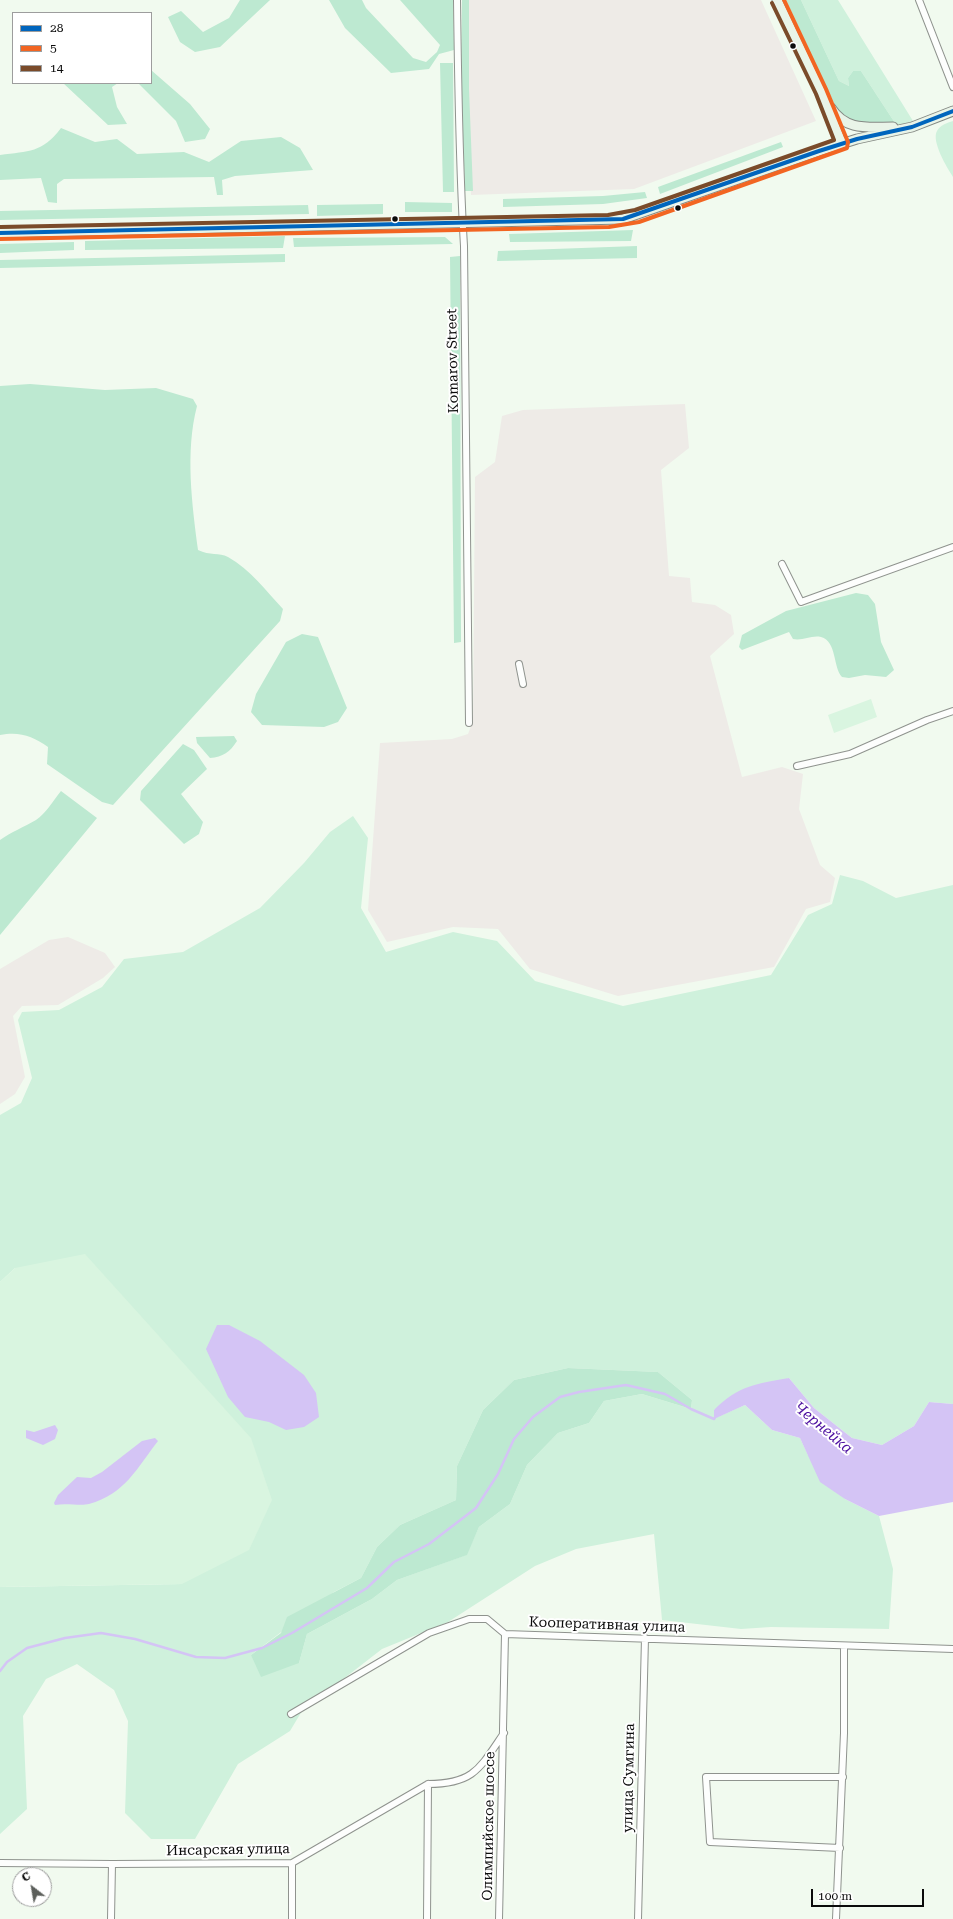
<!DOCTYPE html>
<html>
<head>
<meta charset="utf-8">
<style>
  body { margin:0 }
  #map { position:relative; width:953px; height:1919px; overflow:hidden; background:#f1faef; font-family:"Roboto Serif",serif }
  canvas { display:block }
  .legend { position:absolute; left:12px; top:12px; width:140px; height:72px; box-sizing:border-box; background:#fff; border:1px solid #9d9d9d; margin:0; padding:5px 7px; list-style:none; font-size:12px; color:#0b0b0b }
  .legend li { display:flex; align-items:center; gap:8px; height:20px }
  .legend b { width:20px; border:1px solid #9d9d9d }
  .north { position:absolute; left:12px; top:1867px; width:40px; height:40px; box-sizing:border-box; background:#fff; border:1px solid #9d9d9d; border-radius:50%; rotate:329deg; font-size:11px; font-weight:700; line-height:16px; text-align:center; color:#0b0b0b }
  .north::after { content:''; display:block; margin:auto; width:14px; height:18px; background:#5c5f5b; clip-path:polygon(50% 0,100% 100%,50% 72%,0 100%) }
  .scale { position:absolute; left:811px; top:1889px; width:113px; height:18px; box-sizing:border-box; border:2px solid #0b0b0b; border-top:0; padding-left:5px; font-size:12px; line-height:14px; white-space:nowrap; color:#0b0b0b; -webkit-text-stroke:3px #fff; paint-order:stroke }
</style>
</head>
<body>
<div id="map">
<canvas width="953" height="1919"></canvas>
<ul class="legend">
<li><b style="height:5px;background:#0065bd"></b>28</li>
<li><b style="height:5px;background:#f26522"></b>5</li>
<li><b style="height:5px;background:#7a4b2a"></b>14</li>
</ul>
<div class="north">С</div>
<div class="scale">100 m</div>
</div>
<script>
const c = document.querySelector('canvas').getContext('2d');
c.lineJoin = 'round';
function fillPath(path, color) { c.fillStyle = color; c.fill(path, 'evenodd'); }
function trace(path, color, width, dash) { c.strokeStyle = color; c.lineWidth = width; c.lineCap = dash ? 'butt' : 'round'; c.setLineDash(dash || []); c.stroke(path); }
function label(font, color, halo, rows, align = 'center') {
  c.font = font + ' "Roboto Serif",serif'; c.lineWidth = 4; c.setLineDash([]); c.textBaseline = 'middle'; c.strokeStyle = halo; c.fillStyle = color; for (const [text, x, y, turn = 0] of rows) {
    c.save(); c.translate(x, y); c.rotate((+turn || 0) * Math.PI / 180); c.textAlign = isNaN(turn) ? turn : align; if (halo) c.strokeText(text, 0, 0); c.fillText(text, 0, 0); c.restore();
  }
}
const industrial = new Path2D(`
  M 465,0 L 761,0 L 816,121 L 634,189 L 471,195 Z
  M 685,404 L 689,448 L 661,470 L 669,576 L 690,578 L 692,602 L 715,605 L 731,615 L 734,634 L 710,656 L 742,777 L 782,767 L 803,774 L 799,809 L 820,865 L 835,878 L 830,902 L 806,909 L 774,967 L 618,996 L 530,969 L 498,929 L 453,927 L 387,942 L 368,910 L 380,743 L 452,739 L 468,734 L 473,721 L 475,477 L 495,462 L 502,416 L 523,410 Z
  M 68,937 L 105,953 L 115,967 L 103,978 L 58,1005 L 22,1006 L 13,1016 L 25,1077 L 15,1094 L 0,1104 L 0,969 L 49,940 Z`);
const green = new Path2D(`
  M 801,0 L 838,0 L 913,121 L 897,126 L 861,71 L 853,71 L 848,78 L 849,86 L 839,81 Z
  M 953,121 L 953,177 C 947,168 931,141 937,131 C 940,125 947,123 953,121 Z
  M 353,816 L 368,838 L 361,908 L 386,952 L 453,932 L 497,941 L 535,981 L 623,1006 L 771,975 L 808,915 L 832,904 L 840,875 L 863,881 L 896,898 L 953,885 L 953,1404 L 929,1402 L 914,1426 L 882,1445 L 852,1438 L 814,1408 L 789,1378 L 714,1410 L 715,1418 L 745,1405 L 772,1430 L 800,1438 L 808,1455 L 845,1499 L 879,1516 L 893,1569 L 889,1629 L 771,1627 L 741,1629 L 662,1620 L 654,1534 L 576,1549 L 535,1566 L 448,1622 L 382,1649 L 302,1711 L 290,1731 L 238,1764 L 195,1839 L 151,1839 L 125,1813 L 128,1721 L 114,1690 L 77,1664 L 46,1679 L 23,1716 L 27,1809 L 0,1834 L 0,1587 L 182,1584 L 15,1268 L 0,1282 L 0,1115 L 21,1103 L 32,1078 L 18,1020 L 22,1012 L 59,1010 L 102,987 L 124,959 L 183,952 L 260,908 L 304,863 L 330,832 ZM 568,1368 L 658,1372 L 692,1400 L 691,1409 L 642,1394 L 604,1401 L 589,1423 L 558,1433 L 527,1465 L 510,1504 L 479,1527 L 466,1555 L 397,1580 L 372,1599 L 307,1634 L 299,1663 L 251,1655 L 334,1592 L 361,1578 L 377,1547 L 400,1525 L 456,1500 L 457,1466 L 483,1410 L 514,1380 Z`);
const forest = new Path2D(`
  M 240,0 L 270,0 L 220,47 L 195,52 L 180,42 L 168,17 L 181,11 L 203,32 L 229,18 Z
  M 329,0 L 362,0 L 366,8 L 413,58 L 426,62 L 437,52 L 440,45 L 400,0 L 453,0 L 454,50 L 439,54 L 429,69 L 391,73 L 345,28 Z
  M 462,0 L 469,0 L 469,89 L 473,191 L 465,191 L 461,88 Z
  M 786,0 L 801,0 L 839,81 L 849,86 L 848,78 L 853,71 L 861,71 L 897,126 L 851,123 L 838,112 Z
  M 440,63 L 453,63 L 454,192 L 443,192 Z
  M 151,70 L 190,104 L 210,129 L 205,139 L 185,142 L 176,121 L 138,83 L 151,83 Z
  M 63,83 L 118,83 L 112,87 L 117,107 L 127,124 L 108,125 Z
  M 61,128 L 95,142 L 117,139 L 137,154 L 184,152 L 209,162 L 241,141 L 281,137 L 300,148 L 313,170 L 235,176 L 222,180 L 223,195 L 217,195 L 214,177 L 64,179 L 57,184 L 57,203 L 48,202 L 41,178 L 0,180 L 0,155 C 29,151 42,153 61,128 Z
  M 781,142 L 783,147 L 660,194 L 658,187 Z
  M 645,192 L 647,198 L 603,204 L 503,207 L 503,199 L 603,196 Z
  M 405,202 L 452,203 L 452,212 L 405,212 Z
  M 383,204 L 383,214 L 317,216 L 317,205 Z
  M 308,205 L 309,214 L 0,220 L 0,211 Z
  M 633,230 L 631,241 L 510,242 L 509,234 Z
  M 285,236 L 283,248 L 85,250 L 85,241 Z
  M 445,237 L 453,244 L 294,247 L 293,238 Z
  M 74,242 L 74,250 L 0,253 L 0,244 Z
  M 637,246 L 637,258 L 497,261 L 498,251 Z
  M 285,254 L 285,262 L 0,268 L 0,260 Z
  M 460,256 L 461,642 L 454,643 L 450,257 Z
  M 30,384 L 105,390 L 156,388 L 193,399 L 197,406 C 185,452 192,504 198,550 C 210,556 219,552 228,557 C 250,569 266,591 283,609 L 280,621 L 113,805 L 102,802 L 47,764 L 48,747 C 33,736 19,731 0,735 L 0,386 Z
  M 856,593 L 868,595 L 875,604 L 881,642 L 894,670 L 886,677 L 865,675 L 849,678 L 842,677 C 833,668 837,641 821,637 C 811,635 803,641 793,639 L 789,632 L 742,650 L 739,647 L 742,635 L 786,611 Z
  M 302,634 L 318,637 L 347,708 L 338,722 L 324,727 L 262,725 L 251,712 L 256,694 L 286,642 Z
  M 234,736 L 237,741 C 230,752 223,757 210,758 L 197,743 L 196,737 Z
  M 183,744 L 194,750 L 207,769 L 181,794 L 203,822 L 199,834 L 184,844 L 140,800 L 141,791 Z
  M 61,791 L 97,818 L 0,935 L 0,840 C 11,832 24,827 36,820 C 46,813 53,801 61,791 Z
  M 568,1368 L 658,1372 L 692,1400 L 691,1409 L 642,1394 L 604,1401 L 589,1423 L 558,1433 L 527,1465 L 510,1504 L 479,1527 L 467,1555 L 397,1580 L 372,1599 L 307,1634 L 299,1663 L 261,1677 L 251,1655 L 281,1633 L 287,1617 L 361,1578 L 377,1547 L 400,1525 L 456,1500 L 457,1466 L 483,1410 L 514,1380 Z`);
const pitch = new Path2D(`
  M 871,699 L 877,717 L 834,733 L 828,715 Z
  M 85,1254 L 251,1438 L 272,1500 L 249,1550 L 182,1584 L 0,1587 L 0,1282 L 15,1268 Z`);
const water = new Path2D(`
  M 217,1325 L 229,1325 L 260,1341 L 304,1375 L 316,1393 L 319,1417 L 304,1427 L 286,1430 L 269,1422 L 245,1417 L 228,1397 L 206,1349 Z
  M 789,1378 L 814,1408 L 852,1438 L 882,1445 L 914,1426 L 929,1402 L 953,1404 L 953,1502 L 879,1516 L 845,1499 L 820,1482 L 800,1438 L 772,1430 L 745,1405 L 714,1419 L 714,1410 C 739,1385 756,1384 789,1378 Z
  M 55,1425 L 58,1430 L 55,1439 L 43,1445 L 26,1438 L 26,1430 L 34,1432 Z
  M 155,1438 L 158,1441 C 137,1468 125,1494 89,1504 C 81,1506 66,1503 55,1505 L 54,1503 L 58,1495 L 77,1477 L 91,1478 L 102,1472 L 142,1441 Z`);
const stream = new Path2D(`
  M 0,1671 L 7,1662 L 27,1648 L 65,1638 L 101,1633 L 135,1639 L 196,1657 L 225,1658 L 262,1648 L 292,1633 L 367,1588 L 394,1562 L 429,1544 L 476,1508 L 498,1474 L 514,1439 L 533,1417 L 560,1397 L 579,1392 L 626,1385 L 665,1394 L 691,1409 L 714,1419 L 716,1416`);
const street = new Path2D(`
  M 457,0 C 458,82 459,164 464,246 L 469,723
  M 919,0 L 953,87
  M 782,564 L 801,602 L 953,547
  M 519,664 L 523,684
  M 797,766 L 850,754 L 927,720 L 953,711
  M 291,1714 L 429,1633 L 469,1619 L 487,1619 L 505,1634 L 953,1649
  M 428,1784 C 474,1784 480,1768 504,1733
  M 840,1848 L 710,1842 L 706,1777 L 843,1777
  M 0,1863 L 112,1864
  M 111,1919 L 112,1864 L 292,1863 L 428,1784
  M 292,1919 L 292,1863
  M 427,1919 L 428,1784
  M 499,1919 L 505,1634
  M 638,1919 L 645,1638
  M 836,1919 L 844,1733 L 844,1646`);
const secondary = new Path2D(`
  M 777,0 L 821,92 L 842,144
  M 831,108 C 846,131 867,127 893,127
  M 0,233 L 623,219 L 819,151 L 857,139 L 912,127 L 953,111`);
const bus1 = new Path2D(`
  M 0,233 L 623,219 L 819,151 L 857,139 L 912,127 L 953,111`);
const bus2 = new Path2D(`
  M 0,239 L 609,227 L 639,222 L 847,148 L 848,142 L 826,89 L 784,0`);
const bus3 = new Path2D(`
  M 0,227 L 608,215 L 635,210 L 834,140 L 816,94 L 772,3`);
const markers = [
  [793,46,3.5,"#0b0b0b"],
  [678,208,3.5,"#0b0b0b"],
  [395,219,3.5,"#0b0b0b"]
];
const streetNames = [
  ["Komarov Street",453,361,-91],
  ["Кооперативная улица",607,1625,2],
  ["улица Сумгина",629,1778,-89],
  ["Олимпийское шоссе",489,1826,-89],
  ["Инсарская улица",228,1850,-1]
];
const waterNames = [
  ["Чернейка",823,1428,40]
];
fillPath(industrial, '#eeebe7');
fillPath(green, '#cff1dc');
fillPath(forest, '#bde9d1');
fillPath(pitch, '#d9f5e0');
fillPath(water, '#d4c4f5');
trace(stream, '#d4c4f5', 2.5);
trace(street, '#8f938e', 8);
trace(secondary, '#858984', 11);
trace(street, '#fdfefd', 6);
trace(secondary, '#e9f4e8', 9);
trace(bus1, '#0065bd', 4);
trace(bus2, '#f26522', 4);
trace(bus3, '#7a4b2a', 4);
for (const [x, y, r, color] of markers) { const dot = new Path2D(); dot.arc(x, y, r, 0, 2 * Math.PI); c.fillStyle = color; c.fill(dot); trace(dot, '#fff', 1.5); }
label('14px', '#0b0b0b', '#fff', streetNames);
label('italic 15px', '#4e12a0', '#fff', waterNames);
</script>
</body>
</html>
